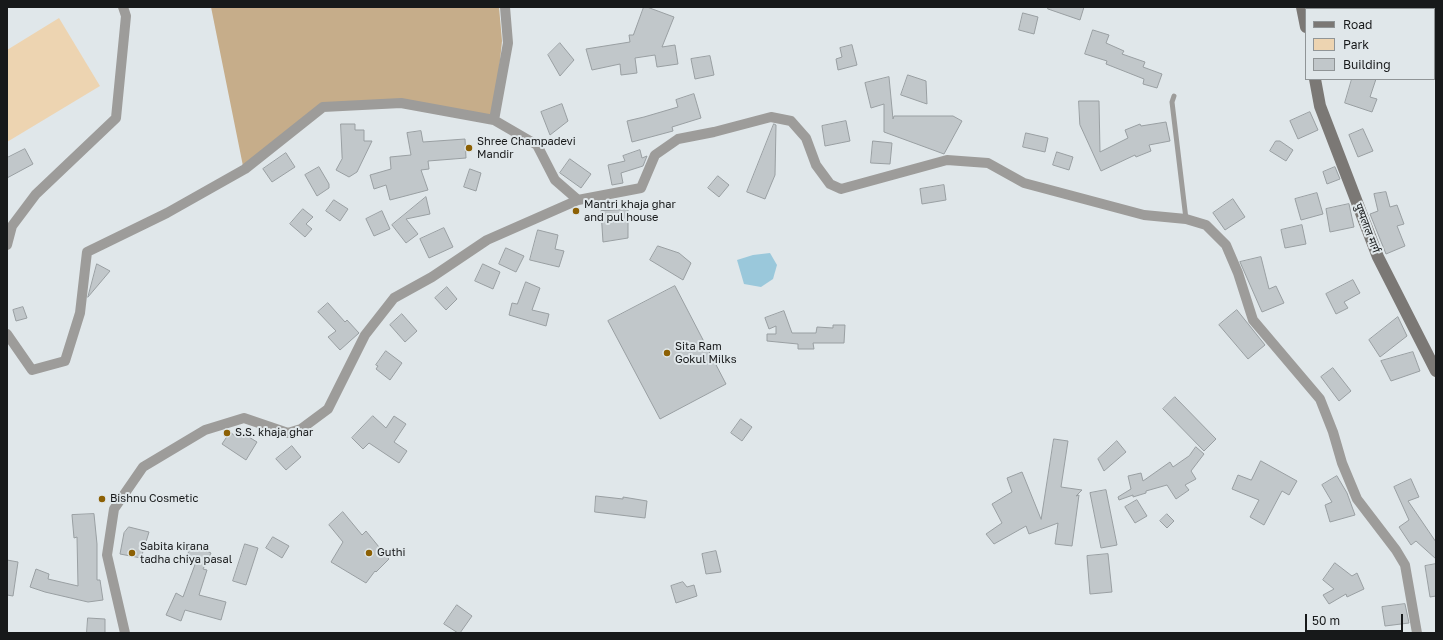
<!DOCTYPE html>
<html>
<head>
<meta charset="utf-8">
<style>
  body { margin:0 }
  #map { position:relative; width:1443px; height:640px; overflow:hidden; background:#e0e7ea; font-family:"Golos Text",sans-serif }
  canvas { display:block }
  .frame { position:absolute; inset:0; border:8px solid #17191a; pointer-events:none }
  .legend { position:absolute; left:1305px; top:8px; width:130px; height:72px; box-sizing:border-box; background:#e0e7ea; border:1px solid #909597; margin:0; padding:5px 7px; list-style:none; font-size:12px; color:#17191a }
  .legend li { display:flex; align-items:center; gap:8px; height:20px }
  .legend b { width:20px; border:1px solid #909597 }
  .scale { position:absolute; left:1305px; top:614px; width:98px; height:18px; box-sizing:border-box; border:2px solid #17191a; border-top:0; padding-left:5px; font-size:12px; line-height:14px; white-space:nowrap; color:#17191a; -webkit-text-stroke:3px #e0e7ea; paint-order:stroke }
</style>
</head>
<body>
<div id="map">
<canvas width="1443" height="640"></canvas>
<div class="frame"></div>
<ul class="legend">
<li><b style="height:5px;background:#7b7875"></b>Road</li>
<li><b style="height:11px;background:#edd4b1"></b>Park</li>
<li><b style="height:11px;background:#c1c7ca"></b>Building</li>
</ul>
<div class="scale">50 m</div>
</div>
<script>
const c = document.querySelector('canvas').getContext('2d');
c.lineJoin = 'round';
function fillPath(path, color) { c.fillStyle = color; c.fill(path, 'evenodd'); }
function trace(path, color, width, dash) { c.strokeStyle = color; c.lineWidth = width; c.lineCap = dash ? 'butt' : 'round'; c.setLineDash(dash || []); c.stroke(path); }
function label(font, color, halo, rows, align = 'center') {
  c.font = font + ' "Golos Text","Noto Sans Devanagari",sans-serif'; c.lineWidth = 4; c.setLineDash([]); c.textBaseline = 'middle'; c.strokeStyle = halo; c.fillStyle = color; for (const [text, x, y, turn = 0] of rows) {
    c.save(); c.translate(x, y); c.rotate((+turn || 0) * Math.PI / 180); c.textAlign = isNaN(turn) ? turn : align; if (halo) c.strokeText(text, 0, 0); c.fillText(text, 0, 0); c.restore();
  }
}
const green = new Path2D(`
  M 59,18 L 100,86 L 7,142 L 7,50 Z`);
const forest = new Path2D(`
  M 211,7 L 499,7 L 502,41 L 494,120 L 401,103 L 324,102 L 243,166 Z`);
const water = new Path2D(`
  M 770,253 L 777,265 L 773,279 L 761,287 L 744,284 L 737,260 L 753,255 Z`);
const building = new Path2D(`
  M 644,7 L 647,7 L 674,17 L 662,47 L 675,45 L 678,64 L 657,67 L 655,55 L 635,58 L 637,73 L 621,75 L 620,64 L 592,70 L 586,49 L 630,42 L 629,35 L 633,35 Z
  M 1048,7 L 1084,7 L 1080,20 L 1048,9 Z
  M 1023,13 L 1038,17 L 1034,34 L 1019,30 Z
  M 1093,30 L 1109,35 L 1106,43 L 1124,51 L 1122,54 L 1145,62 L 1143,67 L 1162,74 L 1157,88 L 1143,84 L 1144,79 L 1106,64 L 1107,61 L 1085,54 Z
  M 560,43 L 574,60 L 560,76 L 548,55 Z
  M 852,45 L 857,65 L 838,70 L 836,59 L 842,57 L 840,48 Z
  M 710,56 L 714,75 L 695,79 L 691,59 Z
  M 908,75 L 926,81 L 927,104 L 901,95 Z
  M 889,77 L 893,119 L 894,116 L 953,116 L 962,121 L 944,154 L 884,132 L 884,104 L 871,108 L 865,83 Z
  M 1352,79 L 1376,79 L 1370,97 L 1377,99 L 1372,112 L 1345,103 Z
  M 694,94 L 701,118 L 672,127 L 673,131 L 632,142 L 627,121 L 644,117 L 678,107 L 676,100 Z
  M 1079,101 L 1099,101 L 1100,152 L 1128,138 L 1125,130 L 1140,124 L 1141,126 L 1166,122 L 1170,141 L 1149,145 L 1151,151 L 1136,157 L 1135,155 L 1101,171 L 1080,125 Z
  M 562,104 L 568,121 L 550,135 L 541,112 Z
  M 1310,112 L 1318,130 L 1298,139 L 1290,121 Z
  M 846,121 L 850,141 L 825,146 L 822,126 Z
  M 341,124 L 355,124 L 355,130 L 364,130 L 364,141 L 372,141 L 357,172 L 349,177 L 336,170 L 342,159 Z
  M 774,124 L 776,125 L 775,175 L 765,199 L 747,192 Z
  M 1363,129 L 1373,151 L 1358,157 L 1349,135 Z
  M 421,131 L 423,142 L 465,139 L 466,158 L 428,161 L 429,169 L 421,170 L 428,190 L 390,200 L 386,185 L 374,189 L 370,175 L 391,169 L 390,157 L 411,155 L 407,133 Z
  M 1026,133 L 1048,138 L 1045,152 L 1023,147 Z
  M 873,141 L 892,143 L 890,164 L 871,163 Z
  M 1276,141 L 1280,141 L 1293,150 L 1286,161 L 1270,151 Z
  M 25,149 L 33,164 L 7,178 L 7,158 Z
  M 640,150 L 642,158 L 647,156 L 643,166 L 621,173 L 623,183 L 612,185 L 608,165 L 625,161 L 623,156 Z
  M 1057,152 L 1073,157 L 1069,170 L 1053,165 Z
  M 286,153 L 295,167 L 272,182 L 263,169 Z
  M 570,159 L 591,174 L 581,188 L 560,173 Z
  M 319,167 L 329,184 L 329,188 L 317,196 L 305,175 Z
  M 1335,167 L 1340,179 L 1327,184 L 1323,172 Z
  M 470,169 L 481,173 L 476,191 L 464,187 Z
  M 718,176 L 729,185 L 719,197 L 708,188 Z
  M 944,185 L 946,200 L 922,204 L 920,189 Z
  M 1386,192 L 1390,207 L 1397,205 L 1404,224 L 1397,226 L 1405,246 L 1386,254 L 1370,214 L 1378,211 L 1374,194 Z
  M 1317,193 L 1323,214 L 1301,220 L 1295,199 Z
  M 426,197 L 430,214 L 406,219 L 418,234 L 406,243 L 392,225 Z
  M 1233,199 L 1245,217 L 1225,230 L 1213,213 Z
  M 334,200 L 348,209 L 340,221 L 326,211 Z
  M 1349,204 L 1354,227 L 1330,232 L 1326,209 Z
  M 303,209 L 313,217 L 306,224 L 312,229 L 305,237 L 290,224 Z
  M 628,210 L 628,238 L 603,242 L 601,211 Z
  M 382,211 L 390,229 L 374,236 L 366,219 Z
  M 1302,225 L 1306,244 L 1285,248 L 1281,230 Z
  M 444,228 L 453,247 L 429,258 L 420,239 Z
  M 538,230 L 558,235 L 555,249 L 564,251 L 559,267 L 530,260 Z
  M 658,246 L 679,253 L 691,263 L 683,280 L 650,260 Z
  M 506,248 L 524,256 L 516,272 L 499,264 Z
  M 1261,257 L 1269,289 L 1276,286 L 1284,303 L 1262,312 L 1240,262 Z
  M 97,264 L 110,271 L 88,297 Z
  M 483,264 L 500,272 L 493,289 L 475,281 Z
  M 1353,280 L 1360,293 L 1344,302 L 1348,308 L 1336,314 L 1326,294 Z
  M 526,282 L 540,288 L 532,310 L 549,314 L 546,326 L 509,315 L 512,303 L 517,304 Z
  M 675,286 L 726,384 L 660,419 L 608,321 Z
  M 447,287 L 457,299 L 446,310 L 435,298 Z
  M 328,303 L 345,322 L 347,320 L 359,333 L 340,350 L 328,337 L 336,331 L 318,312 Z
  M 23,307 L 27,318 L 16,321 L 13,310 Z
  M 1237,310 L 1265,345 L 1248,359 L 1219,325 Z
  M 784,311 L 792,333 L 816,333 L 817,327 L 833,328 L 833,325 L 845,325 L 844,343 L 813,343 L 814,349 L 798,349 L 798,344 L 767,341 L 767,334 L 776,334 L 776,326 L 769,329 L 765,318 Z
  M 402,314 L 417,331 L 405,342 L 390,325 Z
  M 1398,317 L 1407,336 L 1380,357 L 1369,340 Z
  M 386,351 L 402,363 L 390,380 L 376,369 L 378,366 L 376,365 Z
  M 1413,352 L 1420,371 L 1391,381 L 1381,361 Z
  M 1333,368 L 1351,391 L 1339,401 L 1321,377 Z
  M 1175,397 L 1216,439 L 1204,451 L 1163,409 Z
  M 373,416 L 386,428 L 394,416 L 406,424 L 394,442 L 407,451 L 399,463 L 369,443 L 363,449 L 352,438 Z
  M 741,419 L 752,427 L 742,441 L 731,433 Z
  M 239,431 L 257,442 L 246,460 L 222,444 L 230,432 L 235,436 Z
  M 1054,439 L 1068,441 L 1061,487 L 1082,490 L 1076,496 L 1079,495 L 1072,546 L 1055,544 L 1058,523 L 1029,534 L 1026,526 L 994,544 L 986,534 L 1002,523 L 992,504 L 1012,492 L 1007,478 L 1022,472 L 1041,519 Z
  M 1117,441 L 1126,452 L 1104,471 L 1098,459 Z
  M 292,446 L 301,457 L 286,470 L 276,459 Z
  M 1196,447 L 1204,454 L 1191,471 L 1196,479 L 1185,485 L 1189,490 L 1176,499 L 1167,485 L 1146,491 L 1146,493 L 1133,497 L 1133,495 L 1119,500 L 1118,497 L 1131,489 L 1128,476 L 1141,473 L 1143,481 L 1170,462 L 1173,467 L 1189,456 Z
  M 1261,461 L 1297,481 L 1289,495 L 1282,491 L 1264,525 L 1250,517 L 1259,500 L 1232,489 L 1238,475 L 1251,480 Z
  M 1337,476 L 1347,493 L 1355,515 L 1330,522 L 1325,505 L 1332,502 L 1322,485 Z
  M 1411,479 L 1419,497 L 1408,501 L 1436,542 L 1436,559 L 1416,541 L 1411,545 L 1399,527 L 1409,520 L 1394,487 Z
  M 1106,490 L 1117,545 L 1101,548 L 1090,493 Z
  M 596,496 L 623,499 L 623,497 L 647,501 L 645,518 L 595,512 Z
  M 1137,500 L 1147,516 L 1135,523 L 1125,507 Z
  M 343,512 L 362,535 L 366,531 L 379,547 L 378,548 L 389,559 L 376,572 L 375,571 L 366,583 L 331,562 L 343,542 L 329,525 Z
  M 94,514 L 97,544 L 97,580 L 100,580 L 103,600 L 88,602 L 45,592 L 30,587 L 36,569 L 49,574 L 48,579 L 78,586 L 77,537 L 74,538 L 72,515 Z
  M 1167,514 L 1174,521 L 1167,528 L 1160,521 Z
  M 129,527 L 149,532 L 141,558 L 120,554 L 124,533 Z
  M 273,537 L 289,546 L 282,558 L 266,548 Z
  M 193,544 L 211,553 L 203,569 L 207,570 L 199,595 L 226,602 L 221,620 L 185,610 L 181,621 L 166,615 L 176,593 L 183,597 L 196,562 L 186,558 Z
  M 245,544 L 258,548 L 246,585 L 233,581 Z
  M 716,551 L 721,572 L 706,574 L 702,554 Z
  M 1108,554 L 1112,592 L 1090,594 L 1087,556 Z
  M 7,560 L 18,562 L 13,596 L 7,595 Z
  M 1335,563 L 1352,576 L 1357,573 L 1364,589 L 1347,597 L 1346,594 L 1329,604 L 1323,595 L 1334,589 L 1323,580 Z
  M 1436,564 L 1436,596 L 1430,597 L 1425,566 Z
  M 683,582 L 687,587 L 694,585 L 697,596 L 676,603 L 671,586 Z
  M 1405,604 L 1409,623 L 1385,626 L 1382,607 Z
  M 457,605 L 472,616 L 460,633 L 458,633 L 444,624 Z
  M 88,618 L 105,619 L 105,633 L 87,633 Z`);
const lane = new Path2D(`
  M 1174,96 L 1172,102 L 1186,219`);
const street = new Path2D(`
  M 494,120 L 508,43 L 505,7
  M 7,245 L 12,226 L 36,194 L 116,118 L 126,16 L 123,7
  M 7,334 L 32,370 L 65,361 L 80,313 L 87,252 L 167,213 L 245,169 L 323,107 L 401,103 L 494,120 L 537,145 L 555,180 L 578,200
  M 125,633 L 107,555 L 114,509 L 143,467 L 205,430 L 244,418 L 288,433 L 301,429 L 328,409 L 365,335 L 394,298 L 432,277 L 487,240 L 578,200 L 641,188 L 655,155 L 678,139 L 714,132 L 771,117 L 791,121 L 806,138 L 816,165 L 830,184 L 841,189 L 947,160 L 988,163 L 1024,183 L 1144,215 L 1186,219 L 1206,225 L 1226,245 L 1238,273 L 1253,320 L 1320,399 L 1333,432 L 1342,463 L 1357,499 L 1396,550 L 1405,565 L 1417,633`);
const secondary = new Path2D(`
  M 1302,7 L 1306,27
  M 1315,79 L 1320,106 L 1378,257 L 1436,371`);
const markers = [
  [469,148,4,"#8c6004"],
  [576,211,4,"#8c6004"],
  [667,353,4,"#8c6004"],
  [227,433,4,"#8c6004"],
  [102,499,4,"#8c6004"],
  [132,553,4,"#8c6004"],
  [369,553,4,"#8c6004"]
];
const poiNames = [
  ["Shree Champadevi",477,142],
  ["Mandir",477,155],
  ["Mantri khaja ghar",584,205],
  ["and pul house",584,218],
  ["Sita Ram",675,347],
  ["Gokul Milks",675,360],
  ["S.S. khaja ghar",235,433],
  ["Bishnu Cosmetic",110,499],
  ["Sabita kirana",140,547],
  ["tadha chiya pasal",140,560],
  ["Guthi",377,553]
];
const streetNames = [
  ["पुष्पलाल मार्ग",1367,228,69]
];
fillPath(green, '#edd4b1');
fillPath(forest, '#c6ad8a');
fillPath(water, '#9ac8db');
fillPath(building, '#c1c7ca');
trace(building, '#999fa2', 1);
trace(lane, '#9d9c9a', 5);
trace(street, '#9d9c9a', 10);
trace(secondary, '#7b7875', 12);
for (const [x, y, r, color] of markers) { const dot = new Path2D(); dot.arc(x, y, r, 0, 2 * Math.PI); c.fillStyle = color; c.fill(dot); trace(dot, '#e0e7ea', 1.5); }
label('11px', '#17191a', '#e0e7ea', poiNames, 'left');
label('11px', '#17191a', '#e0e7ea', streetNames);
</script>
</body>
</html>
